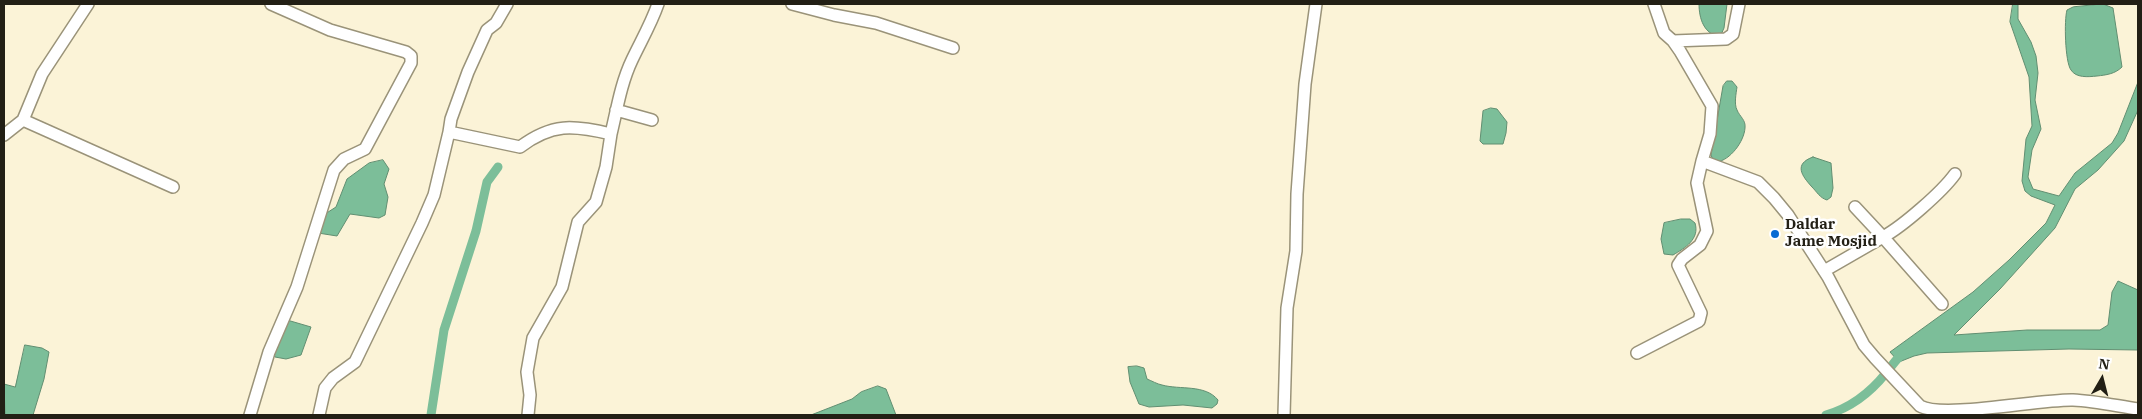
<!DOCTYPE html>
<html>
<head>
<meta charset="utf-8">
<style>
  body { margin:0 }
  #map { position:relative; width:2142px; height:419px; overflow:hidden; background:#fbf3d7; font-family:"IBM Plex Serif",serif }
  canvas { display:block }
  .frame { position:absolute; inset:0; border:5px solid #221f15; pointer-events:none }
  .north { position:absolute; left:2077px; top:354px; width:50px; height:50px; -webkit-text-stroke:4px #fff; paint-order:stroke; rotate:8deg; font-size:14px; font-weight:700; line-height:20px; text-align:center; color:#221f15 }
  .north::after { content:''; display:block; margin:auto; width:18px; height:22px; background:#221f15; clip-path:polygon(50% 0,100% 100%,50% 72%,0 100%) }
</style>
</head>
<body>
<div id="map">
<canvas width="2142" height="419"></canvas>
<div class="frame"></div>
<div class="north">N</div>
</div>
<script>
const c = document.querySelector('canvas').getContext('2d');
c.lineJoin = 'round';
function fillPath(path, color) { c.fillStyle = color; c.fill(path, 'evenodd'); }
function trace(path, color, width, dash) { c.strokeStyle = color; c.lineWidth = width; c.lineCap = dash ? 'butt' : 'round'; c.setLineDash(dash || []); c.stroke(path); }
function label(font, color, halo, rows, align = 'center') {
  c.font = font + ' "IBM Plex Serif",serif'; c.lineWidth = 5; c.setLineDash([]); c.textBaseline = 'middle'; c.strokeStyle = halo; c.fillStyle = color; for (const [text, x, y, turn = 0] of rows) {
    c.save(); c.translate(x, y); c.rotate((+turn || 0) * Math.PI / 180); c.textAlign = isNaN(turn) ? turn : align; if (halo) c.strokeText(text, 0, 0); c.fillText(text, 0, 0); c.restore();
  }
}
const water = new Path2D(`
  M 1699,4 L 1727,4 L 1724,28 L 1720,37 C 1704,34 1699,19 1699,4 Z
  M 2013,4 L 2018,4 L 2018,19 L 2031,42 L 2036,56 L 2038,73 L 2035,100 L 2041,129 L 2032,150 L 2028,177 L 2033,189 L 2059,196 L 2075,173 L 2112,143 L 2118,133 L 2138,82 L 2138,110 L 2124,141 L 2098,170 L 2075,189 L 2055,228 L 2000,289 L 1954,335 L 2027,330 L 2100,330 L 2108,325 L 2112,292 L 2118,281 L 2138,290 L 2138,350 L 2069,349 L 1927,353 L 1914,356 L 1899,362 L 1890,352 L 1973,292 L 2009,260 L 2046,223 L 2055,205 L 2031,196 L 2025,191 L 2022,181 L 2026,139 L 2032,126 L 2029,77 L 2010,22 Z
  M 2103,4 L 2113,8 L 2122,67 C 2115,74 2106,75 2097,76 C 2088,77 2076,78 2071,70 C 2065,62 2064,20 2067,10 L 2073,7 Z
  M 1727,81 L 1732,81 L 1737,87 C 1736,94 1734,104 1737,110 C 1740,117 1746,120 1745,128 C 1744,142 1730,160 1717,162 L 1713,160 L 1711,155 L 1723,86 Z
  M 1491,108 L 1497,109 L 1507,122 L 1506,133 L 1503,144 L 1483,144 L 1480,141 L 1483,111 Z
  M 1813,157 L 1831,163 L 1833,188 L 1831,197 L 1827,200 C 1820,198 1817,192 1812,187 C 1802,176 1793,164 1813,157 Z
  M 383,160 L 389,169 L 384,184 L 388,197 L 385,215 L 379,218 L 350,214 L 337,236 L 318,233 L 325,214 L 336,207 L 347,179 L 369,163 Z
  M 1681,219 L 1690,219 L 1695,223 C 1700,239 1685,248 1673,255 L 1664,254 L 1661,239 L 1664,223 Z
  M 287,320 L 311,327 L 301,355 L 286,359 L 275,357 L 272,353 Z
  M 25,345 L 42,348 L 49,352 L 44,379 L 33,415 L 5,415 L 4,384 L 15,387 Z
  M 1137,366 L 1144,368 L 1147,379 C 1152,381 1157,384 1162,385 C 1180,390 1205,384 1218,400 L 1217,404 L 1212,408 L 1183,405 L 1149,407 L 1139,404 L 1130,382 L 1128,367 Z
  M 878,386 L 886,389 L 896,415 L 811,415 L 852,399 L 861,392 Z`);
const canal = new Path2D(`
  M 431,415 L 444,330 L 476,231 L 487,182 L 498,167
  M 1826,415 C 1850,408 1870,393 1886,373 C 1892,366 1896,359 1904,352`);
const minor = new Path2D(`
  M 507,4 L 496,23 L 487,30 L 468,72 L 451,119 L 449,132 L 520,147 C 552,123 573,125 611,134 L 606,167 L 596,202 L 578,222 L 562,287 L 533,338 L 527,372 L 530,395 L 528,415
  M 792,4 L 834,15 L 876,23 L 953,48
  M 1654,4 L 1664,33 L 1673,41 L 1680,51 L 1712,106 L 1710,134 L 1702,161 L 1758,182 L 1774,198 L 1788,215 L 1828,277 L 1864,345 L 1875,358 L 1920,406 C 1943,419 2040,399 2073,400 C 2095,401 2117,406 2138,409
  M 1673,41 L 1726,39 L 1733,34 L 1739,4
  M 616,110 L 652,120
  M 23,120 L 173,187
  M 611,134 C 617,109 621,83 632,60 C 641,41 651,24 658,4
  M 4,135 L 23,120 L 42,74 L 88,4
  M 1855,207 L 1883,237 C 1903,226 1942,192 1955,174
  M 1824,271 L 1883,237 L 1942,304
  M 1637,353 L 1699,321 L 1701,313 L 1678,265 L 1682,259 L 1700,245 L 1707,231 L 1697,183 L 1702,161
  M 250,415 L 269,352 L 297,287 L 334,170 L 344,159 L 365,149 L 411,63 L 411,56 L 406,52 L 330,30 L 271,4
  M 319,415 L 325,388 L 333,378 L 355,362 L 422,223 L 434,195 L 449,132
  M 1284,415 L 1287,308 L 1296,251 L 1297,194 L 1305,84 L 1316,4`);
const markers = [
  [1775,234,5,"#096bd3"]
];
const poiNames = [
  ["Daldar",1785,225],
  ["Jame Mosjid",1785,242]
];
fillPath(water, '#7cbe99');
trace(water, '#618e71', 1);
trace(canal, '#7cbe99', 9);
trace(minor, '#9a9379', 14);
trace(minor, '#fff', 11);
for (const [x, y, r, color] of markers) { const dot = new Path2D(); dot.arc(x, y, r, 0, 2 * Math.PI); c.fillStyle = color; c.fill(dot); trace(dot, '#fff', 2); }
label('bold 15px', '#221f15', '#fff', poiNames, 'left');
</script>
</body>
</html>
